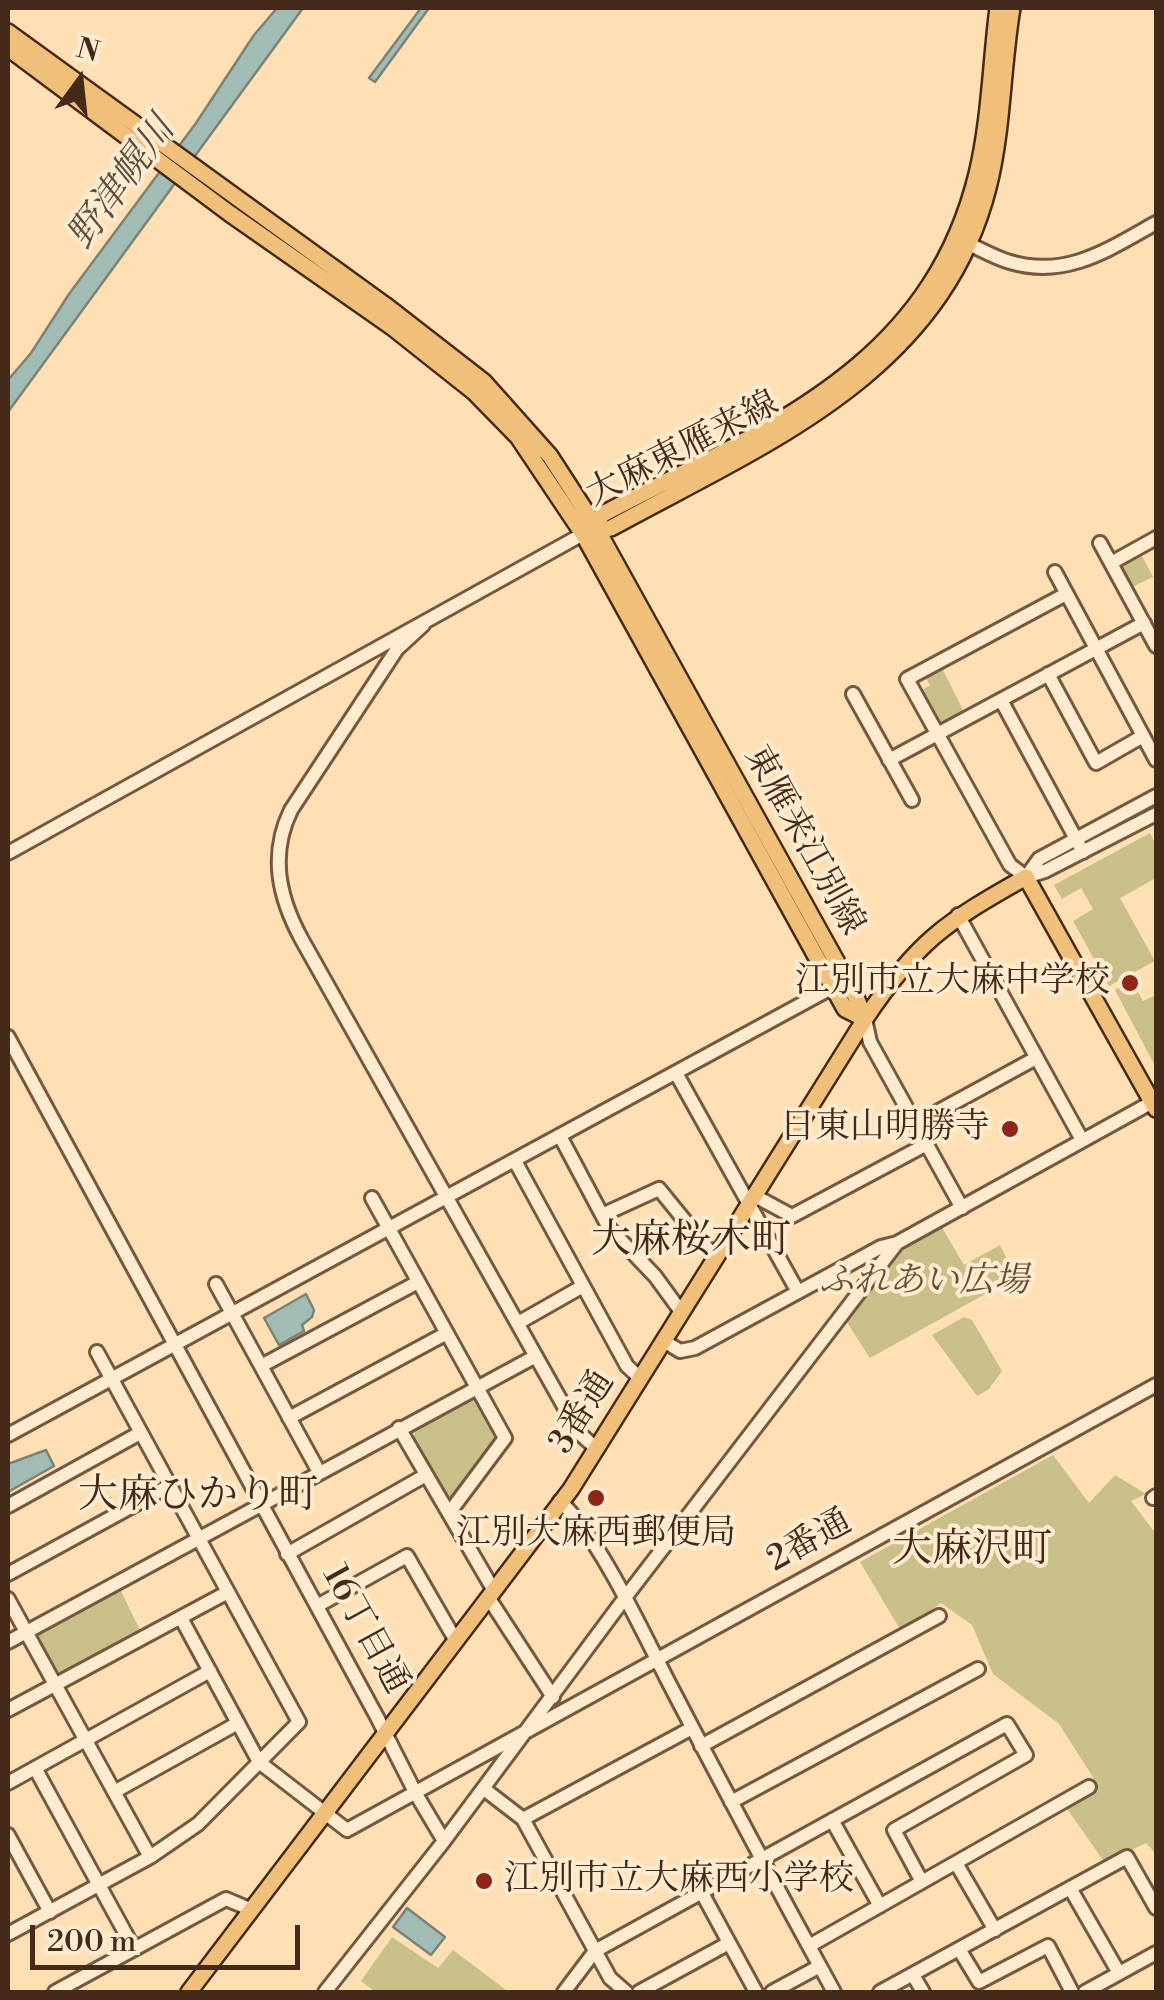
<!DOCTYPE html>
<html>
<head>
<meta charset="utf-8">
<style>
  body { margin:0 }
  #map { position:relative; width:1164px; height:2000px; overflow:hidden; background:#ffe0b5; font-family:"Libre Bodoni",serif }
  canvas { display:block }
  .frame { position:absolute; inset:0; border:10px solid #462a19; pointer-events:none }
  .north { position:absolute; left:30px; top:30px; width:100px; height:100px; -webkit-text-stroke:8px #ffebcf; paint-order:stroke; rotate:15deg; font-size:28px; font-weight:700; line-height:40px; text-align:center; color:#462a19 }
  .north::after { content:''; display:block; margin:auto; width:35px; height:45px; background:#462a19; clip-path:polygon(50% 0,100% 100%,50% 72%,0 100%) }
  .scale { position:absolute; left:30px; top:1925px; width:270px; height:45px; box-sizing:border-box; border:5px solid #462a19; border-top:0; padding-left:12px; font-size:30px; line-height:35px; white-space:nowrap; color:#462a19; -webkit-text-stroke:8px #ffebcf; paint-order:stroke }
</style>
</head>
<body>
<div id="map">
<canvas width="1164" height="2000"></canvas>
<div class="frame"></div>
<div class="north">N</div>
<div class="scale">200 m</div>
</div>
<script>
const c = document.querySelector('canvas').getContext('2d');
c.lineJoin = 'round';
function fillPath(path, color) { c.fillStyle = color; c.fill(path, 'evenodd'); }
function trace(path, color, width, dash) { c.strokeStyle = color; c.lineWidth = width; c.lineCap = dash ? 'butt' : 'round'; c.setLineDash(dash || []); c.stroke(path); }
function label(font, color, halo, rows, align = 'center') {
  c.font = font + ' "Libre Bodoni","Noto Serif JP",serif'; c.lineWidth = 8; c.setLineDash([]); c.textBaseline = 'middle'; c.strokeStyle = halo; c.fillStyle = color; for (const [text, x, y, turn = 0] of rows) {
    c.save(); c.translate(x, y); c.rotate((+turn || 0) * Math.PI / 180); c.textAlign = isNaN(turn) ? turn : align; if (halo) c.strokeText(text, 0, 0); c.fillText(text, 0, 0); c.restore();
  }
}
const green = new Path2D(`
  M 1140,552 L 1153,577 L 1130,588 L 1120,569 L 1122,561 Z
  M 941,666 L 964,712 L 940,727 L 920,692 L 930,685 L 924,675 Z
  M 1150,833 L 1156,845 L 1156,878 L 1120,898 L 1155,961 L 1109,986 L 1073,921 L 1093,909 L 1081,888 L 1062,899 L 1054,885 Z
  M 1132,981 L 1143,1001 L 1156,995 L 1156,1068 L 1115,990 Z
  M 941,1226 L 964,1265 L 1000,1245 L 1016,1277 L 870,1358 L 846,1321 L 899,1248 Z
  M 964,1317 L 972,1320 L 1002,1371 L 989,1389 L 977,1396 L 932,1335 Z
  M 469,1395 L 475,1398 L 496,1432 L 495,1438 L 451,1498 L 445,1496 L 414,1437 L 415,1427 Z
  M 1053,1455 L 1089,1503 L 1115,1475 L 1146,1494 L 1131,1501 L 1156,1534 L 1156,1854 L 1146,1843 L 1105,1863 L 1065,1806 L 1098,1785 L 1059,1724 L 993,1674 L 972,1625 L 941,1603 L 901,1631 L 860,1562 Z
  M 119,1587 L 141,1632 L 59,1676 L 52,1672 L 34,1636 Z
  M 392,1937 L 438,1968 L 453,1950 L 509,1992 L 375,1992 L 361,1981 Z`);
const water = new Path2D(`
  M 277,8 L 303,8 L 8,412 L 8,380 L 31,353 L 69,294 L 196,123 L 254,35 Z
  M 421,8 L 429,8 L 375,82 L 369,78 Z
  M 306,1294 L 314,1310 L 312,1317 L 302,1325 L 304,1331 L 279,1345 L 264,1318 Z
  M 46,1450 L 54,1466 L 8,1492 L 8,1464 Z
  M 407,1908 L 445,1937 L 431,1955 L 393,1927 Z`);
const minor = new Path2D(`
  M 960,240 C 977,247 993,257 1010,262 C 1067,279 1109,249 1156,223
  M 1100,543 L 1156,646
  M 1111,563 L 1156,538
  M 1055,572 L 1156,760
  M 423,625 L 397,649 L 291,810 C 269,855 279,898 302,940 L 579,1433 L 597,1449
  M 1048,674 L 1096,763 L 1143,736
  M 853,694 L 912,800
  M 1001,700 L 1083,852
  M 889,760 L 1144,623
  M 8,853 L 583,534
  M 1026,877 L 1010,865 L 907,679 L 1066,594
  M 1026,877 L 1039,859 L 1156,796
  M 1026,877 L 1045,871 L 1156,814
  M 958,915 L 1082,1140
  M 865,1019 L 870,1042 L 962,1208
  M 8,1037 L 377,1717 L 416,1794 L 444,1841
  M 676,1073 L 798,1292
  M 917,1123 L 1036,1058
  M 560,1136 L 609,1228 L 655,1276 L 682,1313
  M 515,1161 L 627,1366 L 640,1378
  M 755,1196 L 792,1216 L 927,1144
  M 372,1198 L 505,1438 L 449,1513
  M 602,1215 L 659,1189 L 716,1259
  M 216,1284 L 319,1472
  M 518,1323 L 583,1286
  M 664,1341 L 680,1351 L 695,1348 L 881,1247 L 897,1243
  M 261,1366 L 418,1282
  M 289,1418 L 447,1333
  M 399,1428 L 493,1589
  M 8,1435 L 833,987
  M 1153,1498 L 1156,1496
  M 560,1501 C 601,1540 642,1631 669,1683 C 723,1787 778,1890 834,1992
  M 8,1506 L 140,1433
  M 287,1554 L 426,1475
  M 8,1574 L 169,1486
  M 488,1597 L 553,1697
  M 8,1599 L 150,1857
  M 317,1606 L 407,1556 L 456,1641
  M 181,1618 L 259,1762 L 347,1830 L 1156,1385
  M 8,1642 L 536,1356
  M 8,1710 L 228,1592
  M 701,1746 L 939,1616
  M 35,1768 L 134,1949
  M 8,1783 L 210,1671
  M 484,1789 L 523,1819 L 610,1978 L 626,1992
  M 114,1792 L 238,1723
  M 731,1802 L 978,1669
  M 523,1819 L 692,1728
  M 832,1820 L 880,1906
  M 8,1835 L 50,1912
  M 956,1863 L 995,1930
  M 1070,1888 L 1119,1973
  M 702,1893 L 756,1992
  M 8,1934 L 150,1857 L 198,1824 L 299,1722 L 97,1352
  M 809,1946 L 1089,1787
  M 959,1949 L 979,1982 L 1048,1946 L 1072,1992
  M 913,1975 L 923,1992
  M 55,1992 L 226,1899 L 252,1910
  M 325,1992 L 444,1841 L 624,1599 L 897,1243 L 1156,1100
  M 564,1992 L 595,1951 L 1007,1724 L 1026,1755 L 894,1830 L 922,1882
  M 639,1992 L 729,1943
  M 772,1992 L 820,1966
  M 880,1992 L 1127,1857 L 1156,1908
  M 1085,1992 L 1156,1953`);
const major = new Path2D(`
  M 8,32 L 385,305 L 484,382 L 550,456 L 594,524 L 855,995 L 865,1019
  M 8,48 L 229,213 L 392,327 L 474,392 L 518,437 L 583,534 L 845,1009 L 865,1019
  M 590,528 L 603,514 C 764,429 929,370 977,174 C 990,120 991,62 998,8
  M 592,532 L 611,528 C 764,444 940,375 988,188 C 1003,129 1002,67 1012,8
  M 189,1992 L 571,1489 L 865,1019 C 917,941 946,922 1026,877 L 1156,1109`);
const markers = [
  [1130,983,10,"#8f2418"],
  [1010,1129,10,"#8f2418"],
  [596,1498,10,"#8f2418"],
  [484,1881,10,"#8f2418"]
];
const streetNames = [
  ["大麻東雁来線",683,450,-27],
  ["東雁来江別線",803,841,61],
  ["3番通",583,1413,-58],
  ["2番通",810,1542,-29],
  ["16丁目通",364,1630,61]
];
const poiNames = [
  ["江別市立大麻中学校",1110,983],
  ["日東山明勝寺",990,1129],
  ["江別大麻西郵便局",596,1535,"center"],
  ["江別市立大麻西小学校",504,1881,"left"]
];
const parkNames = [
  ["ふれあい広場",924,1283]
];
const waterNames = [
  ["野津幌川",123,184,-54]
];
const quarterNames = [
  ["大麻桜木町",691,1242],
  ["大麻ひかり町",198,1497],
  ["大麻沢町",972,1551]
];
fillPath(green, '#c8c088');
fillPath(water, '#a1bcb4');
trace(water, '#7d8276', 2.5);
trace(minor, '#745840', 18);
trace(major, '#462a19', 20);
trace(minor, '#ffebcf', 12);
trace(major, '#f0c07a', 15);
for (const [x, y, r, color] of markers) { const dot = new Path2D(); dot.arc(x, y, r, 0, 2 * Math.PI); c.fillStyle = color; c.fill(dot); trace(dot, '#ffebcf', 4); }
label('35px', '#462a19', '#ffebcf', streetNames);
label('35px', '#462a19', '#ffebcf', poiNames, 'right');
label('italic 35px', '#665035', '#ffebcf', parkNames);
label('italic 38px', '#5d4e40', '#ffebcf', waterNames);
label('40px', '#462a19', '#ffebcf', quarterNames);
</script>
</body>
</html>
